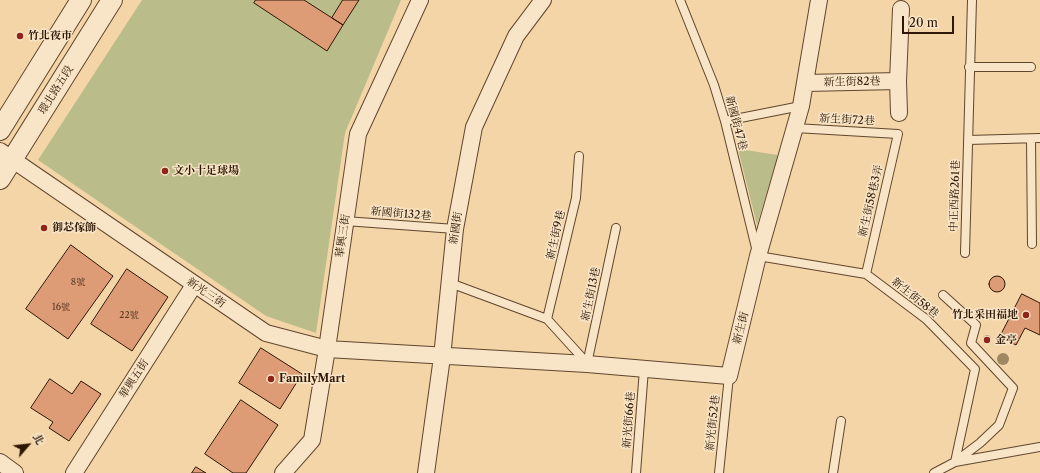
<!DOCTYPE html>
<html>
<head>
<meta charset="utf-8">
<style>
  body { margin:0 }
  #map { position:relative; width:1040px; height:473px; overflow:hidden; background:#f4d5a8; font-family:"Libre Caslon Text","Noto Serif TC",serif }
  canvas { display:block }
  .north { position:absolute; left:8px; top:425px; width:40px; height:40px; -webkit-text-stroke:3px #f8e4c6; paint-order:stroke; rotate:62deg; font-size:11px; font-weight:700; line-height:16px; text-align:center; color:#2e1704 }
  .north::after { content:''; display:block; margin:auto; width:14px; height:18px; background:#2e1704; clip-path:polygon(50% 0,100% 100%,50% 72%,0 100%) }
  .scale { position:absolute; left:902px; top:16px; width:52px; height:18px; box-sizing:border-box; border:2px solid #2e1704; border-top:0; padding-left:5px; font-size:12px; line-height:14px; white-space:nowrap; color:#2e1704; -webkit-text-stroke:3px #f8e4c6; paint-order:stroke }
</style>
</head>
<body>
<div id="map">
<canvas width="1040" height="473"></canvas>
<div class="north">北</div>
<div class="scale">20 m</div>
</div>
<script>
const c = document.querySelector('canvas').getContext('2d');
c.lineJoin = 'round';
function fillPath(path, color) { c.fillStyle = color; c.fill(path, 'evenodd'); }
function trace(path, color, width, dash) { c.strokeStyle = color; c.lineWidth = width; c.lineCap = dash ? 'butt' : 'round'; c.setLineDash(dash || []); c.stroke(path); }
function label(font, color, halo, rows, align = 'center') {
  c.font = font + ' "Libre Caslon Text","Noto Serif TC",serif'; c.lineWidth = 3; c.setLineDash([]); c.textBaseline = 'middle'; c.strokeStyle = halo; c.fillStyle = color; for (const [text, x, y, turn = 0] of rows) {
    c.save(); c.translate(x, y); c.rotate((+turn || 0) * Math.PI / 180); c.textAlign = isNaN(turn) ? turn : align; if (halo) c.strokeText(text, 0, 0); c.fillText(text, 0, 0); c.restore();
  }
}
const green = new Path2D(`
  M 142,0 L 401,0 L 345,133 L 316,333 L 266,316 L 38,160 Z
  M 738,149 L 778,155 L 757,225 Z`);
const building = new Path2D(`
  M 256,0 L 304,0 L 343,25 L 327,51 L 254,3 Z
  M 343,0 L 359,0 L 343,25 L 332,18 Z
  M 71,245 L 113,276 L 68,339 L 26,309 Z
  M 127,269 L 168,297 L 132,351 L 91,324 Z
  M989 284a8 8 0 1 1 16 0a8 8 0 1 1-16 0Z
  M 1022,294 L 1040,303 L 1040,335 L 1025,328 L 1016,345 L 1000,337 Z
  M983.5 339a3.5 3.5 0 1 1 7 0a3.5 3.5 0 1 1-7 0Z
  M 261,348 L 302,374 L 280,409 L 239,383 Z
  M 50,379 L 72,394 L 81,381 L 101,394 L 69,441 L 49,428 L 53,422 L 31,408 Z
  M 241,400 L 278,425 L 246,473 L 233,473 L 205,454 Z
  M 196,467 L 206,473 L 192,473 Z`);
const service = new Path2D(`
  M 680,0 L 714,85 L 725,121 L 758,256 L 866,274 L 926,319 L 975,369 L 955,462
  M 969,67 L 1031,67
  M 725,121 L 801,106
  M 795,128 L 898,134 L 866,274
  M 1031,139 L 1032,244
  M 968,140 L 1040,138
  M 345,221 L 455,229
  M 965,253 L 972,0
  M 450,283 L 547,319 L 587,363
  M 943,295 L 976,325 L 971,343 L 1013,388 L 999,425 L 980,443 L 955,462
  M 547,319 L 576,198 L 579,156
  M 587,364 L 616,228
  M 636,473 L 644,369
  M 719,473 L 729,376
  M 833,473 L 841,421
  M 934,473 L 955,462 L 1040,447`);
const minor = new Path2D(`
  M 805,83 L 898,81
  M 899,113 L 898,81 L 901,9
  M 0,151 L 266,333 L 327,349 L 587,364 L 729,376 L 758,256 L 801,106 L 819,0
  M 0,462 L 15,473
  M 74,473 L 194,285
  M 283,473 L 312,440 L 327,349 L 358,134 L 420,0
  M 426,473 L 442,357 L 455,229 L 474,127 L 516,36 L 543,0`);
const tertiary = new Path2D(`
  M 0,130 L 81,0
  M 0,179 L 112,0`);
const trees = [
  [1003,359]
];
const markers = [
  [20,36,4,"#8f2418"],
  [165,171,4,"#8f2418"],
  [44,228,4,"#8f2418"],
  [1026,315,4,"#8f2418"],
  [987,340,4,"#8f2418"],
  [271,379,4,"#8f2418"]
];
const numberNames = [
  ["8號",78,282],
  ["16號",61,307],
  ["22號",129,315]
];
const poiNames = [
  ["竹北夜市",28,36],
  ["文小十足球場",173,171],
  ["御芯傢飾",52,228],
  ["竹北采田福地",1018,315,"right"],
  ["金亭",995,340],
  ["FamilyMart",279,379]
];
const streetNames = [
  ["新生街82巷",852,82,-1],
  ["環北路五段",56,90,-58],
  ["新生街72巷",847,120,3],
  ["新國街47巷",736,123,75],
  ["中正西路261巷",955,196,-88],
  ["新生街58巷3弄",871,201,-77],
  ["新國街132巷",401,214,5],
  ["新國街",456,228,-82],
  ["新生街9巷",556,235,-77],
  ["華興三街",343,236,-82],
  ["新光三街",206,293,34],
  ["新生街13巷",591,294,-78],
  ["新生街58巷",915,298,39],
  ["新生街",741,328,-76],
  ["華興五街",134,379,-57],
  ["新光街66巷",629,420,-86],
  ["新光街52巷",713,423,-84]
];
fillPath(green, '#babd89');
fillPath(building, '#dd9b76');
trace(building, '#2e1704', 1);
trace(service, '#60462d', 10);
trace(minor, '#60462d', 18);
trace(tertiary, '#60462d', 22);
trace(service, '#f8e4c6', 8);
trace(minor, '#f8e4c6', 16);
trace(tertiary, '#f8e4c6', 20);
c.fillStyle = '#9e8864';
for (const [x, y] of trees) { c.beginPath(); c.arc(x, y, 6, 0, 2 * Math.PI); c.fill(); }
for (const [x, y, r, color] of markers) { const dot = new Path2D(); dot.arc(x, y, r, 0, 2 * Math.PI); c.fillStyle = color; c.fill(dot); trace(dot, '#f8e4c6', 1.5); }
label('9px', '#5a3820', null, numberNames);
label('bold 11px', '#2e1704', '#f8e4c6', poiNames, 'left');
label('11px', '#2e1704', '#f8e4c6', streetNames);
</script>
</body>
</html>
